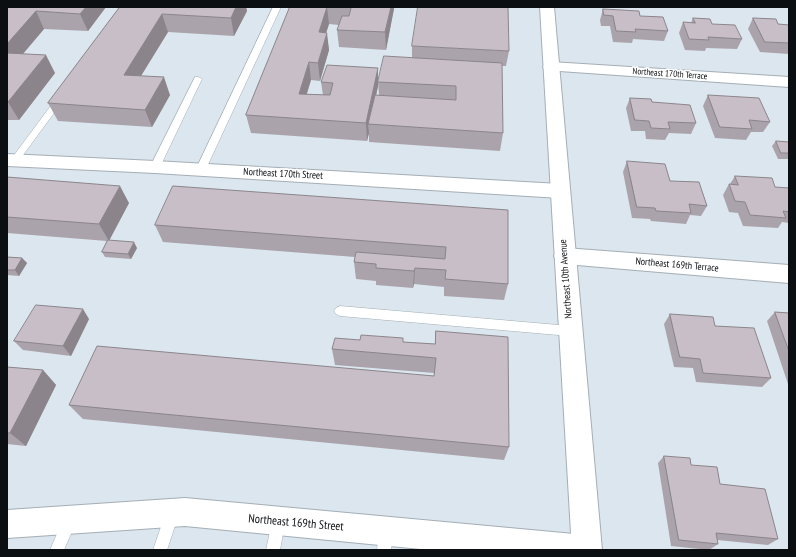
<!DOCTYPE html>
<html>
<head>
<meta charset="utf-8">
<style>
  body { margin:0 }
  #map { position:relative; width:796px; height:557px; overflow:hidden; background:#dbe6ee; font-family:"PT Sans Narrow",sans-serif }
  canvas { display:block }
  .frame { position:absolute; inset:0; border:8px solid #0c0f12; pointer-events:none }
</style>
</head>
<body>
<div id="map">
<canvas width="796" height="557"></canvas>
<div class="frame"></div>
</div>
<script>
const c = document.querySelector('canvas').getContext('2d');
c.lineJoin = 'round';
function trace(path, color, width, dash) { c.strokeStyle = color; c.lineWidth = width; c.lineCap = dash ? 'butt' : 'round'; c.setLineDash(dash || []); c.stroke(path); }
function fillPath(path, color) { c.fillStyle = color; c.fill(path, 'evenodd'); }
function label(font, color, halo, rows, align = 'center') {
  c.font = font + ' "PT Sans Narrow",sans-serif'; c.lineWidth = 3.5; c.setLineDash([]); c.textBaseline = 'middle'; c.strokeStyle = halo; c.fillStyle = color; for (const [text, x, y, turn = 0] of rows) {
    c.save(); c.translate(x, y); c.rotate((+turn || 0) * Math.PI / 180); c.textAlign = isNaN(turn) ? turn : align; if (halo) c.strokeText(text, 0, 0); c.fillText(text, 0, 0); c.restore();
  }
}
const service = new Path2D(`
  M 273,7 L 281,7 L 206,169 L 204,171 L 198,171 L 196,169 Z
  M 195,77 L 198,77 L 202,79 L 160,167 L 155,170 L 152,169 L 150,167 Z
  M 61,95 L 65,98 L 18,162 L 12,162 L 10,160 L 12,158 L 58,96 Z
  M 340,306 L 570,326 L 574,328 L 576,331 L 574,334 L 570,336 L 340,316 L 336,314 L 334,311 L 336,308 Z
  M 172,507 L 177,509 L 179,514 L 167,550 L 153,550 L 167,509 Z
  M 70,513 L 75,515 L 77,520 L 64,550 L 50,550 L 65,515 Z
  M 278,515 L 283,517 L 285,522 L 280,550 L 266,550 L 273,517 Z
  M 386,524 L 391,526 L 393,531 L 391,550 L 377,550 L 379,531 L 381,526 Z`);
const minor = new Path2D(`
  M 551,62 L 789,77 L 789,87 L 545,70 L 543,67 L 545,64 Z
  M 7,154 L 155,161 L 560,184 L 567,186 L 570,191 L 567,196 L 560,198 L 155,173 L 7,166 Z
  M 565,248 L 789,265 L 789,283 L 565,264 L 557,262 L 554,256 L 557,250 Z
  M 185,498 L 585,535 L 595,540 L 600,550 L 431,550 L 185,526 L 7,538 L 7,510 Z`);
const tertiary = new Path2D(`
  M 540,7 L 554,7 L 602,550 L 572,550 Z`);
const wall = new Path2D(`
  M 7,7 L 106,7 L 88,31 L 44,29 L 23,54 L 55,73 L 19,120 L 7,120 Z
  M 120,7 L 246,7 L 247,11 L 234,36 L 168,32 L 141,76 L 170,95 L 152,127 L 58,121 L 48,103 Z
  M 290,7 L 394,7 L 386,50 L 339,47 L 337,30 L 339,25 L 329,24 L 326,32 L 329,50 L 320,81 L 311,80 L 307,94 L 323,95 L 321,82 L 378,68 L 378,86 L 376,95 L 379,95 L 378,82 L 412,58 L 412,46 L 509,51 L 506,66 L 502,66 L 503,133 L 500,151 L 369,142 L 369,133 L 367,141 L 251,133 L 246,115 Z
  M 603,9 L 640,16 L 668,31 L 664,41 L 633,39 L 632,43 L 613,42 L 610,26 L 601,26 L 600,20 Z
  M 693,18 L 712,24 L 742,39 L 737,49 L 706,48 L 705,51 L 685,50 L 679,33 L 683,22 L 691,23 Z
  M 753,18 L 778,24 L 789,25 L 789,54 L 760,52 L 748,29 Z
  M 708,95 L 770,122 L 763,132 L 751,132 L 746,140 L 715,138 L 703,106 Z
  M 630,98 L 652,102 L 696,123 L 691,134 L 669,133 L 665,140 L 646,139 L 645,131 L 631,131 L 626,108 Z
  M 776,141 L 789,142 L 789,159 L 778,159 L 772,146 Z
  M 627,161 L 670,181 L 707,206 L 701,216 L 690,215 L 686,224 L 651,221 L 650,219 L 632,218 L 623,172 Z
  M 735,176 L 775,187 L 789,188 L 789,223 L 782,222 L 778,228 L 743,226 L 738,213 L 729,212 L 723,195 L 729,184 L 730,184 Z
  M 7,177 L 129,203 L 109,240 L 137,248 L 131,259 L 105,257 L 102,252 L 107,241 L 7,233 Z
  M 508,210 L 508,284 L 504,300 L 444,296 L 444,287 L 414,284 L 413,288 L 376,285 L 376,281 L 356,279 L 354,262 L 355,257 L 163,242 L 155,225 Z
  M 7,257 L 22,258 L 27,263 L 19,276 L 7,275 Z
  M 775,312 L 789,313 L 789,387 L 767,321 Z
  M 670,314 L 715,326 L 771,378 L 762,387 L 696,382 L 693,368 L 674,367 L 664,324 Z
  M 89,319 L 71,356 L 23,350 L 14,341 Z
  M 360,340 L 403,342 L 435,344 L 509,447 L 504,460 L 83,419 L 69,405 L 434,376 L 434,373 L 335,365 L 332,349 Z
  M 7,367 L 43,370 L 56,385 L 26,446 L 7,444 Z
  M 664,456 L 691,465 L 720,484 L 778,539 L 768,545 L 717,540 L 718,544 L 709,550 L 671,546 L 658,463 Z`);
const shadedWall = new Path2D(`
  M 86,7 L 106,7 L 88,31 L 80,14 Z
  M 236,7 L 246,7 L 247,11 L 234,36 L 231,18 Z
  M 327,7 L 329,24 L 321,50 L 319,32 Z
  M 391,7 L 394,7 L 394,9 L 386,50 L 385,32 Z
  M 36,11 L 44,29 L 9,70 L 7,66 L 7,44 Z
  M 162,14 L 168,32 L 131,92 L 124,75 Z
  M 327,33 L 329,50 L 320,81 L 318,63 Z
  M 46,55 L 55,73 L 19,120 L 8,102 Z
  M 309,62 L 311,80 L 301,111 L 299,94 Z
  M 378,68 L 378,86 L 370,125 L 368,124 L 369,133 L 367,141 L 366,123 Z
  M 164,77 L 170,95 L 152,127 L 145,110 Z
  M 120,186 L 129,203 L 109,241 L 99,224 Z
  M 134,242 L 137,248 L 131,259 L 128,254 Z
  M 22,258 L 27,263 L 19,276 L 15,270 Z
  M 415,268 L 414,284 L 413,288 L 414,271 Z
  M 83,309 L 89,319 L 71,356 L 63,346 Z
  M 43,370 L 56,385 L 26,446 L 10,433 Z`);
const building = new Path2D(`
  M 7,7 L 86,7 L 80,14 L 36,11 L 7,44 Z
  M 120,7 L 236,7 L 231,18 L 162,14 L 124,75 L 164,77 L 145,110 L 48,103 Z
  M 290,7 L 327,7 L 319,32 L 327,33 L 318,63 L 309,62 L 299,94 L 330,95 L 333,83 L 321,82 L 327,65 L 378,68 L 366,123 L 246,115 Z
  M 333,7 L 391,7 L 385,32 L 337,30 L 342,16 L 349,16 L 351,8 Z
  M 418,7 L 508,7 L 509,51 L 412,46 Z
  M 603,9 L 639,11 L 640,16 L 663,17 L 668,31 L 635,29 L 636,32 L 616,31 L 613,16 L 604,15 Z
  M 693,18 L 710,19 L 712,24 L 735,25 L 742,39 L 708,37 L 709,40 L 689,39 L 683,22 L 695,23 Z
  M 753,18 L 776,19 L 778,24 L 789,25 L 789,43 L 765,42 Z
  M 7,53 L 46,55 L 8,102 L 7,102 Z
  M 384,56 L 502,63 L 503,133 L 368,124 L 375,95 L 456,100 L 456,86 L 378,82 Z
  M 708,95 L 759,98 L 770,122 L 749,120 L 752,129 L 720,127 Z
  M 630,98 L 651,99 L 652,102 L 690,105 L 696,123 L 668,122 L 670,129 L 651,128 L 649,121 L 635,120 Z
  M 776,141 L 789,142 L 789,153 L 781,153 Z
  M 627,161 L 665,164 L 670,181 L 699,182 L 707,206 L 689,204 L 691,213 L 656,211 L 655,208 L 637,207 Z
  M 735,176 L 772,178 L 775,187 L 789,188 L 789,212 L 783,211 L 786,218 L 750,215 L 745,202 L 735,201 L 729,184 L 738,185 Z
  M 7,177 L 120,186 L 99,224 L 7,217 Z
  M 173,186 L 508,210 L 508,284 L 445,279 L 446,270 L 415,268 L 414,271 L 376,268 L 376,264 L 354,262 L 356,252 L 445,259 L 446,247 L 155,225 Z
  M 108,240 L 134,242 L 128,254 L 102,252 Z
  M 7,257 L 22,258 L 15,270 L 7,270 Z
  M 36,305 L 83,309 L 63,346 L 14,341 Z
  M 775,312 L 789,313 L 789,351 Z
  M 670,314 L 713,317 L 715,326 L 754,328 L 771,378 L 703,373 L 700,359 L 680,357 Z
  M 436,331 L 508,337 L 509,447 L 69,405 L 97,346 L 434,376 L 436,358 L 332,349 L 335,338 L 360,340 L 361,335 L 403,338 L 403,342 L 435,344 Z
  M 7,367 L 43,370 L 10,433 L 7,433 Z
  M 664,456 L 690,458 L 691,465 L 717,467 L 720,484 L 765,489 L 778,539 L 716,533 L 718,544 L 679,540 Z`);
const farStreetnames = [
  ["Northeast 170th Terrace",670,74,4]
];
const streetNames = [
  ["Northeast 170th Street",283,174,3],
  ["Northeast 169th Terrace",677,265,5],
  ["Northeast 10th Avenue",566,279,-94]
];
const nearStreetnames = [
  ["Northeast 169th Street",296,523,5]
];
trace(service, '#a4aeb6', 1);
trace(minor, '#a4aeb6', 2);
trace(tertiary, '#a4aeb6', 2);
fillPath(service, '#fff');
fillPath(minor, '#fff');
fillPath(tertiary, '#fff');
fillPath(wall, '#aba3ab');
fillPath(shadedWall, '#8b858b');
fillPath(building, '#c7bec7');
trace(building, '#8b858b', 1);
label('9px', '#0c0f12', '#fff', farStreetnames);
label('10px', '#0c0f12', '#fff', streetNames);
label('12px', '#0c0f12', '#fff', nearStreetnames);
</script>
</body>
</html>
